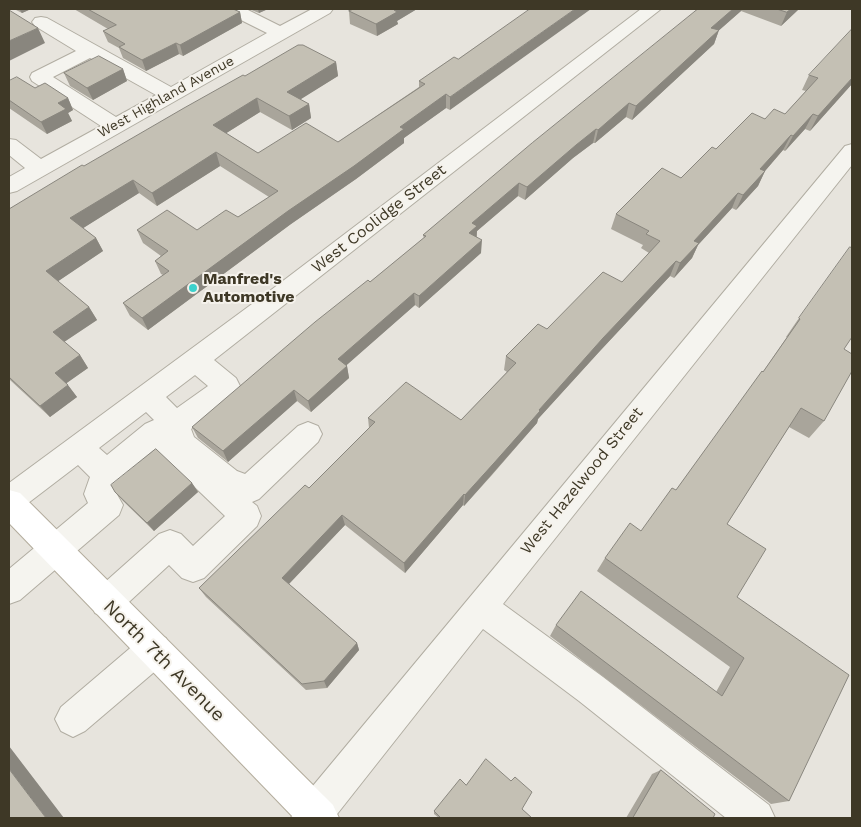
<!DOCTYPE html>
<html>
<head>
<meta charset="utf-8">
<style>
  body { margin:0 }
  #map { position:relative; width:861px; height:827px; overflow:hidden; background:#e7e4dd; font-family:"Work Sans",sans-serif }
  canvas { display:block }
  .frame { position:absolute; inset:0; border:10px solid #3e3826; pointer-events:none }
</style>
</head>
<body>
<div id="map">
<canvas width="861" height="827"></canvas>
<div class="frame"></div>
</div>
<script>
const c = document.querySelector('canvas').getContext('2d');
c.lineJoin = 'round';
function trace(path, color, width, dash) { c.strokeStyle = color; c.lineWidth = width; c.lineCap = dash ? 'butt' : 'round'; c.setLineDash(dash || []); c.stroke(path); }
function fillPath(path, color) { c.fillStyle = color; c.fill(path, 'evenodd'); }
function label(font, color, halo, rows, align = 'center') {
  c.font = font + ' "Work Sans",sans-serif'; c.lineWidth = 4; c.setLineDash([]); c.textBaseline = 'middle'; c.strokeStyle = halo; c.fillStyle = color; for (const [text, x, y, turn = 0] of rows) {
    c.save(); c.translate(x, y); c.rotate((+turn || 0) * Math.PI / 180); c.textAlign = isNaN(turn) ? turn : align; if (halo) c.strokeText(text, 0, 0); c.fillText(text, 0, 0); c.restore();
  }
}
const minor = new Path2D(`
  M 225,9 L 246,9 L 280,26 L 312,9 L 333,9 L 330,13 L 17,191 L 9,193 L 9,177 L 25,168 L 9,155 L 9,139 L 16,140 L 41,159 L 101,126 L 32,81 L 30,77 L 32,73 L 76,51 L 35,26 L 32,22 L 35,18 L 41,17 L 47,18 L 171,87 L 267,33 L 227,13 ZM 90,58 L 156,95 L 116,117 L 53,77 Z
  M 641,9 L 661,9 L 214,360 L 236,378 L 240,386 L 236,394 L 191,429 L 194,437 L 237,471 L 245,474 L 298,426 L 308,422 L 318,426 L 322,434 L 318,442 L 259,499 L 252,502 L 257,506 L 261,516 L 257,526 L 204,578 L 193,582 L 182,578 L 169,565 L 117,613 L 106,618 L 95,613 L 90,602 L 95,591 L 159,534 L 170,530 L 181,534 L 193,546 L 225,516 L 155,449 L 118,480 L 115,491 L 123,505 L 119,515 L 20,600 L 9,604 L 9,569 L 88,503 L 84,494 L 90,477 L 78,465 L 19,510 L 9,513 L 9,483 L 271,290 ZM 195,375 L 208,386 L 177,408 L 166,397 ZM 146,412 L 154,420 L 145,424 L 107,455 L 99,448 Z
  M 852,144 L 852,165 L 503,604 L 603,677 L 769,805 L 775,818 L 726,818 L 579,701 L 483,629 L 334,818 L 291,818 L 297,805 L 845,146 Z
  M 154,633 L 166,638 L 171,650 L 166,662 L 85,731 L 73,737 L 61,731 L 55,719 L 61,707 L 142,638 Z`);
const major = new Path2D(`
  M 9,490 L 20,493 L 333,805 L 339,818 L 294,818 L 9,523 Z`);
const wall = new Path2D(`
  M 14,9 L 31,9 L 22,13 Z
  M 74,9 L 233,9 L 240,12 L 242,23 L 183,56 L 179,54 L 146,71 L 123,58 L 119,48 L 108,42 L 103,31 L 108,29 Z
  M 249,9 L 268,9 L 259,13 Z
  M 354,9 L 417,9 L 397,21 L 398,24 L 377,36 L 350,24 L 349,11 Z
  M 698,9 L 799,9 L 781,26 L 741,11 L 719,30 L 714,44 L 632,120 L 626,117 L 595,143 L 593,143 L 573,158 L 525,200 L 518,196 L 477,231 L 477,237 L 481,253 L 419,308 L 415,305 L 346,365 L 347,366 L 349,378 L 311,412 L 297,401 L 228,462 L 198,438 L 192,427 L 424,238 L 423,235 Z
  M 454,57 L 450,110 L 446,108 L 404,138 L 404,143 L 356,179 L 291,224 L 148,330 L 130,316 L 123,303 L 163,275 L 161,274 L 155,261 L 161,256 L 143,243 L 137,230 L 197,230 L 238,217 L 269,197 L 220,166 L 157,206 L 139,193 L 83,228 L 96,238 L 103,251 L 58,281 L 89,307 L 97,320 L 64,342 L 80,355 L 88,368 L 66,383 L 77,397 L 50,417 L 10,380 L 9,381 L 9,209 L 245,76 L 336,62 L 338,76 L 300,99 L 309,104 L 311,118 L 292,130 L 260,112 L 226,133 L 258,153 L 338,142 L 419,87 L 419,81 Z
  M 123,69 L 127,81 L 93,100 L 70,86 L 64,73 Z
  M 809,75 L 852,84 L 810,131 L 805,129 L 785,151 L 783,150 L 765,171 L 758,186 L 736,210 L 732,208 L 698,245 L 692,258 L 674,278 L 670,276 L 599,352 L 538,419 L 537,423 L 492,475 L 464,506 L 463,505 L 405,573 L 345,525 L 289,584 L 357,643 L 359,650 L 327,688 L 306,690 L 206,597 L 199,588 L 309,488 L 369,428 L 368,418 L 461,420 L 507,372 L 504,370 L 506,356 L 622,282 L 649,253 L 641,248 L 643,245 L 611,229 L 616,214 L 681,178 L 716,149 L 765,119 L 785,114 L 806,91 L 802,90 Z
  M 9,81 L 68,98 L 73,110 L 68,113 L 72,121 L 47,134 L 9,108 Z
  M 799,318 L 844,349 L 824,421 L 809,438 L 789,427 L 727,524 L 737,597 L 789,801 L 771,804 L 550,636 L 556,625 L 716,692 L 730,667 L 597,571 L 605,558 L 641,531 L 676,490 L 763,372 L 787,337 L 786,337 Z
  M 192,483 L 198,492 L 154,531 L 123,501 L 115,492 Z
  M 661,770 L 713,818 L 626,818 L 652,774 Z
  M 515,777 L 522,809 L 532,818 L 439,818 L 434,814 L 434,811 L 466,785 L 511,781 Z`);
const shadedWall = new Path2D(`
  M 19,9 L 31,9 L 22,13 Z
  M 258,9 L 268,9 L 259,13 Z
  M 397,9 L 417,9 L 397,21 L 398,24 L 377,36 L 376,24 Z
  M 575,9 L 591,9 L 450,110 L 450,97 Z
  M 733,9 L 742,9 L 741,11 L 707,41 L 711,28 Z
  M 791,9 L 799,9 L 781,26 L 787,12 Z
  M 240,12 L 242,23 L 183,56 L 180,45 Z
  M 38,28 L 45,43 L 9,61 L 9,41 Z
  M 719,30 L 714,44 L 632,120 L 636,106 Z
  M 176,43 L 179,54 L 146,71 L 142,60 Z
  M 336,62 L 338,76 L 290,106 L 287,92 Z
  M 123,69 L 127,81 L 93,100 L 87,88 Z
  M 852,78 L 852,84 L 810,131 L 818,116 Z
  M 446,94 L 446,108 L 404,138 L 404,143 L 356,179 L 291,224 L 148,330 L 142,318 L 400,127 Z
  M 68,98 L 73,110 L 68,113 L 72,121 L 47,134 L 41,122 L 58,103 Z
  M 257,98 L 260,112 L 217,139 L 213,125 Z
  M 629,103 L 626,117 L 595,143 L 598,130 Z
  M 309,104 L 311,118 L 292,130 L 289,116 Z
  M 813,114 L 805,129 L 785,151 L 793,136 Z
  M 596,129 L 593,143 L 573,158 L 525,200 L 527,187 L 576,145 Z
  M 791,135 L 783,150 L 765,171 L 758,186 L 736,210 L 743,195 L 760,169 Z
  M 216,152 L 220,166 L 157,206 L 152,193 Z
  M 133,180 L 139,193 L 77,232 L 70,218 Z
  M 519,183 L 518,196 L 477,231 L 476,239 L 469,233 L 472,223 Z
  M 738,193 L 732,208 L 698,245 L 692,258 L 674,278 L 680,263 L 694,241 Z
  M 96,238 L 103,251 L 54,284 L 46,271 Z
  M 482,240 L 481,253 L 419,308 L 419,296 Z
  M 676,261 L 670,276 L 599,352 L 538,419 L 537,423 L 464,506 L 465,495 L 539,410 L 603,338 Z
  M 414,293 L 415,305 L 340,371 L 338,359 Z
  M 89,307 L 97,320 L 61,344 L 53,332 Z
  M 80,355 L 88,368 L 64,385 L 55,373 Z
  M 347,366 L 349,378 L 311,412 L 308,401 Z
  M 68,385 L 77,397 L 50,417 L 40,406 Z
  M 294,390 L 297,401 L 228,462 L 223,451 Z
  M 192,483 L 198,492 L 154,531 L 147,523 Z
  M 464,494 L 463,505 L 405,573 L 404,563 Z
  M 342,515 L 345,525 L 286,587 L 282,578 Z
  M 357,643 L 359,650 L 327,688 L 324,681 Z
  M 9,746 L 64,818 L 46,818 L 9,769 Z`);
const building = new Path2D(`
  M 88,9 L 233,9 L 240,12 L 180,45 L 176,43 L 142,60 L 119,47 L 125,44 L 103,31 L 116,25 Z
  M 354,9 L 397,9 L 394,10 L 397,12 L 376,24 L 349,11 Z
  M 530,9 L 575,9 L 450,97 L 446,94 L 400,127 L 404,129 L 354,166 L 288,211 L 142,318 L 123,303 L 169,271 L 155,261 L 168,251 L 137,230 L 167,210 L 197,230 L 226,210 L 238,217 L 278,191 L 216,152 L 152,193 L 133,180 L 70,218 L 96,238 L 46,271 L 89,307 L 53,332 L 80,355 L 55,373 L 68,385 L 40,406 L 9,377 L 9,209 L 82,165 L 84,166 L 184,108 L 243,75 L 245,76 L 298,45 L 303,45 L 336,62 L 287,92 L 309,104 L 289,116 L 257,98 L 213,125 L 258,153 L 306,123 L 338,142 L 425,84 L 419,81 L 454,57 L 458,59 Z
  M 698,9 L 733,9 L 711,28 L 719,30 L 636,106 L 629,103 L 598,130 L 596,129 L 576,145 L 527,187 L 519,183 L 472,223 L 477,226 L 469,233 L 482,240 L 419,296 L 414,293 L 338,359 L 347,366 L 308,401 L 294,390 L 223,451 L 192,427 L 315,322 L 368,280 L 370,282 L 426,236 L 423,235 L 532,143 Z
  M 777,9 L 791,9 L 787,12 Z
  M 9,10 L 38,28 L 9,41 Z
  M 852,29 L 852,78 L 818,116 L 813,114 L 793,136 L 791,135 L 760,169 L 765,171 L 743,195 L 738,193 L 694,241 L 699,243 L 680,263 L 676,261 L 603,338 L 539,410 L 540,411 L 494,463 L 465,495 L 464,494 L 404,563 L 342,515 L 282,578 L 357,643 L 324,681 L 302,684 L 199,588 L 305,485 L 309,488 L 375,422 L 368,418 L 406,382 L 461,420 L 516,363 L 506,356 L 538,324 L 547,329 L 603,272 L 622,282 L 660,241 L 646,234 L 649,231 L 616,214 L 662,168 L 681,178 L 712,147 L 716,149 L 752,113 L 765,119 L 774,109 L 785,114 L 818,78 L 809,75 Z
  M 99,56 L 123,69 L 87,88 L 64,73 Z
  M 17,77 L 35,88 L 45,83 L 68,98 L 58,103 L 66,109 L 41,122 L 9,100 L 9,81 Z
  M 850,247 L 852,248 L 852,337 L 844,349 L 852,354 L 852,371 L 824,421 L 801,408 L 727,524 L 766,549 L 737,597 L 849,675 L 789,801 L 556,625 L 581,591 L 722,696 L 744,658 L 605,558 L 630,523 L 641,531 L 672,488 L 676,490 L 762,371 L 763,372 L 800,319 L 799,318 Z
  M 156,449 L 192,483 L 147,523 L 115,492 L 111,485 Z
  M 486,759 L 511,781 L 515,777 L 532,792 L 522,809 L 532,818 L 441,818 L 434,811 L 460,779 L 466,785 Z
  M 9,769 L 46,818 L 9,818 Z
  M 661,770 L 715,814 L 713,818 L 633,818 Z`);
const markers = [
  [193,288,5,"#3dd1cc"]
];
const farStreetnames = [
  ["West Highland Avenue",166,97,-29]
];
const streetNames = [
  ["West Coolidge Street",379,219,-38],
  ["West Hazelwood Street",582,481,-51]
];
const poiNames = [
  ["Manfred's",203,279],
  ["Automotive",203,297]
];
const nearStreetnames = [
  ["North 7th Avenue",164,661,45]
];
trace(minor, '#b1ada2', 2);
trace(major, '#b3ac9c', 2);
fillPath(minor, '#f5f4ef');
fillPath(major, '#fff');
fillPath(wall, '#a9a59b');
fillPath(shadedWall, '#89867e');
fillPath(building, '#c4c0b4');
trace(building, '#89867e', 1);
for (const [x, y, r, color] of markers) { const dot = new Path2D(); dot.arc(x, y, r, 0, 2 * Math.PI); c.fillStyle = color; c.fill(dot); trace(dot, '#f5f2ec', 2); }
label('14px', '#3e3826', '#f5f2ec', farStreetnames);
label('16px', '#3e3826', '#f5f2ec', streetNames);
label('bold 16px', '#3e3826', '#f5f2ec', poiNames, 'left');
label('19px', '#3e3826', '#f5f2ec', nearStreetnames);
</script>
</body>
</html>
